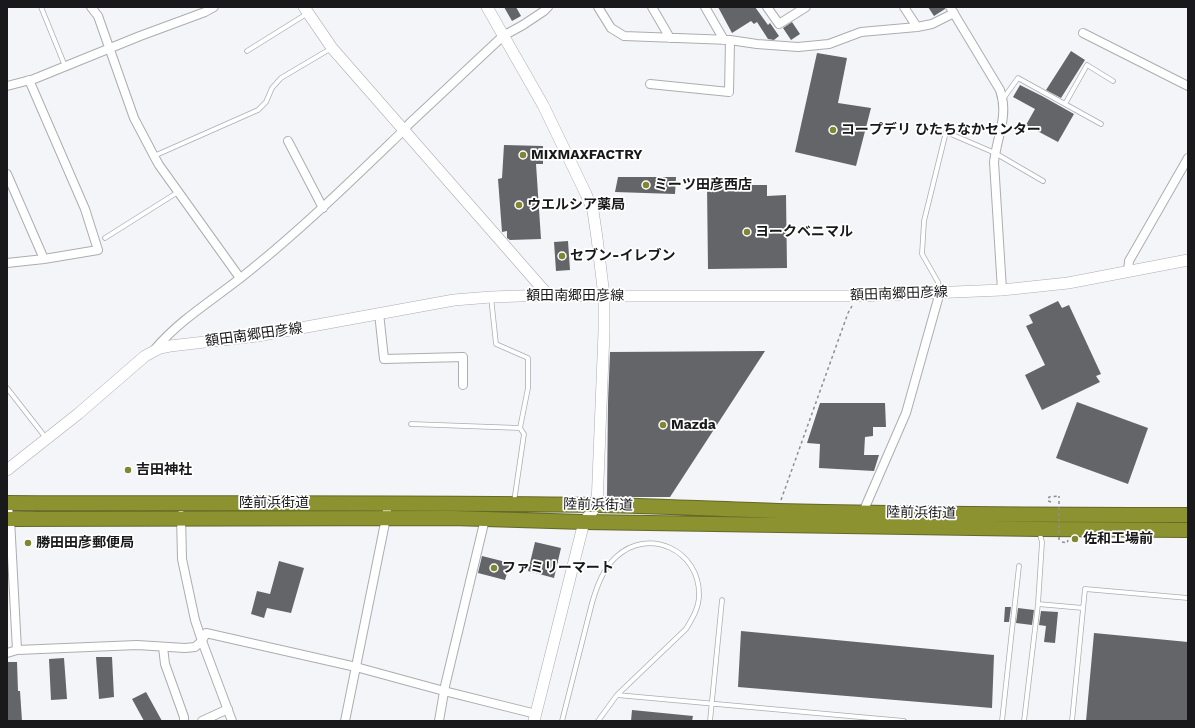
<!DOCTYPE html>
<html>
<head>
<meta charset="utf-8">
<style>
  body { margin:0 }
  #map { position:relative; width:1195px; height:728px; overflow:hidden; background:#f3f5f9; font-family:"Work Sans",sans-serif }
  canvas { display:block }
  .frame { position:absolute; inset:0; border:8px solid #19191b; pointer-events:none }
</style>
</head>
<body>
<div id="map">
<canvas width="1195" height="728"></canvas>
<div class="frame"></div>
</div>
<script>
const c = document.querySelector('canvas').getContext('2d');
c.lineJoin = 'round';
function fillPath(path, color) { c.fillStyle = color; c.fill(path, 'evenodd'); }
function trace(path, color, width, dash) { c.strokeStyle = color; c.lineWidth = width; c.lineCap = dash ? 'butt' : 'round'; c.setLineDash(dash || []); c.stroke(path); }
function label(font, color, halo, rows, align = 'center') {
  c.font = font + ' "Work Sans","Noto Sans JP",sans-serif'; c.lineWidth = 3.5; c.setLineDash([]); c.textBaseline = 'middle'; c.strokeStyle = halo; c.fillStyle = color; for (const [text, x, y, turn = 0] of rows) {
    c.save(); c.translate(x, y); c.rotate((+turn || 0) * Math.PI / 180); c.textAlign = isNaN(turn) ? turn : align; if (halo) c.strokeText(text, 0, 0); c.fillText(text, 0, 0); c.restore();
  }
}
const building = new Path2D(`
  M 504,7 L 516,7 L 521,16 L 512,21 Z
  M 718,7 L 755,7 L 768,25 L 770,23 L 779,36 L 774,40 L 768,39 L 757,22 L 754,24 L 751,21 L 732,33 Z
  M 928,7 L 945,7 L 945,9 L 934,16 Z
  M 792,22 L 800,34 L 791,40 L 783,28 Z
  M 1071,51 L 1085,60 L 1061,98 L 1046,90 Z
  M 817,53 L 847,58 L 838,103 L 871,108 L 856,166 L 795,152 Z
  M 1020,85 L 1042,96 L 1074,114 L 1058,142 L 1026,125 L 1035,109 L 1013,97 Z
  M 504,145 L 543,146 L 543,164 L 536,164 L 541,239 L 510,240 L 507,238 L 507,231 L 502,232 L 498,179 L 502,178 Z
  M 618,177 L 676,177 L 675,194 L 615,192 Z
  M 707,185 L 767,185 L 767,196 L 786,195 L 787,268 L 708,269 Z
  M 568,241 L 570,270 L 556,271 L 554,242 Z
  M 1058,301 L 1062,308 L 1069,305 L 1101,374 L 1096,376 L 1100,382 L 1042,410 L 1025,375 L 1045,365 L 1026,326 L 1033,323 L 1029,315 Z
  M 765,351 L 670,497 L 607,497 L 608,402 L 610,352 Z
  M 1077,402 L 1148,428 L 1128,484 L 1056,458 Z
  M 820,403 L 885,403 L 886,427 L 873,427 L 873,436 L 865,437 L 864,455 L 879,455 L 874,471 L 819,468 L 820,444 L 807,443 Z
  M 535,542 L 561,548 L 554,578 L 528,571 Z
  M 482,556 L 510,563 L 505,580 L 478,573 Z
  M 279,561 L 304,568 L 291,613 L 267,608 L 264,618 L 251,614 L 257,591 L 270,594 Z
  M 1005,607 L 1011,607 L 1009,622 L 1004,622 Z
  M 1018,608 L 1034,610 L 1032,625 L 1016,623 Z
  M 1041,611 L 1058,612 L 1055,643 L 1044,642 L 1046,626 L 1039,625 Z
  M 741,631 L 994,655 L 992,708 L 738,687 Z
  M 1094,633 L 1188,642 L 1188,721 L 1086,721 Z
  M 96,657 L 112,657 L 114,697 L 99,699 Z
  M 64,658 L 67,699 L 51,700 L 49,659 Z
  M 7,662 L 17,662 L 18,691 L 20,691 L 22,721 L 7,721 Z
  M 146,692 L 162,721 L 144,721 L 132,699 Z
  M 632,710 L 693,716 L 692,721 L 631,721 Z`);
const path = new Path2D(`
  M 781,500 L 848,313 L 852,306
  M 1051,502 L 1048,501 L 1049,497 L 1059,496
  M 1062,542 L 1067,543 L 1068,540`);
const lane = new Path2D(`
  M 41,7 L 65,66
  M 247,51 L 308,13
  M 1003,99 L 1018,78 L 1101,124
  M 1065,104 L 1087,65 L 1113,81
  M 154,156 L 258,110 L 266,102 L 272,88 L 281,78 L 330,49
  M 105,238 L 178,192
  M 940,292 L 938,282 L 922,254 L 924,221 L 946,132 L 995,153 L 1043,181
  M 491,297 L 496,344 L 528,358 L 528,388 L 520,428
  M 7,388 L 46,438
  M 411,424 L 520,428 L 524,434 L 514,502
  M 1038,604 L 1083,608
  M 617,695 L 904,721
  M 562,721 L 592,603 C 597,586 603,569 616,557 C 649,526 700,551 699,595 C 699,608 692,619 686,629 L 617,695 L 598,721
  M 710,721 L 722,600
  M 1002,721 L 1019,566
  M 1024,721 L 1038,604 L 1042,542 L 1039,531
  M 1072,721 L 1085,589 L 1188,598`);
const street = new Path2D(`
  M 91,7 L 98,16 L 134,118 L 154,156 L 159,165 L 240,278
  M 598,7 L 611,28 L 624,36 L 730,40 L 757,44 L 798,47 L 829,44 L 861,32 L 917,27 L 932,24 L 954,13
  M 652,7 L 670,38
  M 705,7 L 724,40
  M 767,7 L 779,24 L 806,7
  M 904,7 L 917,27
  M 950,7 L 1000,90 C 1009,116 997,136 994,162 L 1002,290
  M 1083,33 L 1188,86
  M 650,84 L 729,92 L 730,40
  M 7,86 L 34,79 L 140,36 L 205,12 L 214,7
  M 288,141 L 323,208
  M 7,174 L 44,259
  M 7,263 L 44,259 L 98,250 L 85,209 L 29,80
  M 1128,272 L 1129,261 L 1188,158
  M 379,313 L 384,359 L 463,357 L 463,385
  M 155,349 C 182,317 221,295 253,268 C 306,225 355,177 404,130 L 409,124 L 503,36 L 523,25 L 544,11 L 548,7
  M 7,504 L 10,519 L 17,650
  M 863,512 L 906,413 L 940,292
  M 181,515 L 182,559 L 195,620 L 202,641 L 232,721
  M 163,647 L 165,664 L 184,717 L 184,721
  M 7,653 L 17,650 L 137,645 L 185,648 L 195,647 L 202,641 L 206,633 L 356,667 L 444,691 L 536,714
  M 202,721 L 228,709
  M 345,721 L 386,518 L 388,502
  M 439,721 L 445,686 L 485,519`);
const secondary = new Path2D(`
  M 304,7 L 332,48 L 548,295
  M 487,7 L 543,105 L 586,194 L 593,211 L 597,238 L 604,296 L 604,332 L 597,505 L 584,522 L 534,721
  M 7,470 L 78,414 L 145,356 L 160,348 L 170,346 L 257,336 L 454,300 L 491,297 L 548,295 L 604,296 L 858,296 L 1002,290 L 1068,283 L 1188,260`);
const highway = new Path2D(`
  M 7,503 C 203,504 399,502 595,505 C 656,506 717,509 778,511 C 915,514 1052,515 1188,515
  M 7,519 L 452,518 L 584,522 L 1039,529 L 1188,530`);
const pathBridge = new Path2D(`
  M 1059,540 L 1059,496`);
const markers = [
  [833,130,4,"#808732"],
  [523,155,4,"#808732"],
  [646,185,4,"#808732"],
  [519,205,4,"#808732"],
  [747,232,4,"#808732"],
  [562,256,4,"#808732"],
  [663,425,4,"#808732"],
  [128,470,4,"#808732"],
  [1075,539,4,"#808732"],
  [28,543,4,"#808732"],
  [494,568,4,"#808732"]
];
const poiNames = [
  ["コープデリ ひたちなかセンター",841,130],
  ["MIXMAXFACTRY",531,155],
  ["ミーツ田彦西店",654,185],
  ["ウエルシア薬局",527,205],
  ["ヨークベニマル",755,232],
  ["セブン-イレブン",570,256],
  ["Mazda",671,425],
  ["吉田神社",136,470],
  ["佐和工場前",1083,539],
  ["勝田田彦郵便局",36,543],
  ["ファミリーマート",502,568]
];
const streetNames = [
  ["額田南郷田彦線",899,294,-2],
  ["額田南郷田彦線",575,296],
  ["額田南郷田彦線",254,335,-8],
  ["陸前浜街道",274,503],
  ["陸前浜街道",598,505,1],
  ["陸前浜街道",921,513,1]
];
fillPath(building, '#646569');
trace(lane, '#acadb2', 5.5);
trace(street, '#acadb2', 10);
trace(secondary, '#acadb2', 12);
trace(highway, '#646828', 16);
trace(path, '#8d8e91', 1.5, [3, 3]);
trace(lane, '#fff', 4);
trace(street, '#fff', 8);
trace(secondary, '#fff', 11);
trace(highway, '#8c922f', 14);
trace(pathBridge, '#8d8e91', 1.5, [3, 3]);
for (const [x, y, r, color] of markers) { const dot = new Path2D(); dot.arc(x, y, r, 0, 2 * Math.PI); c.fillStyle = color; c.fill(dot); trace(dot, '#fff', 1.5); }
label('bold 14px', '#19191b', '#fff', poiNames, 'left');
label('14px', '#19191b', '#fff', streetNames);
</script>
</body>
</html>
